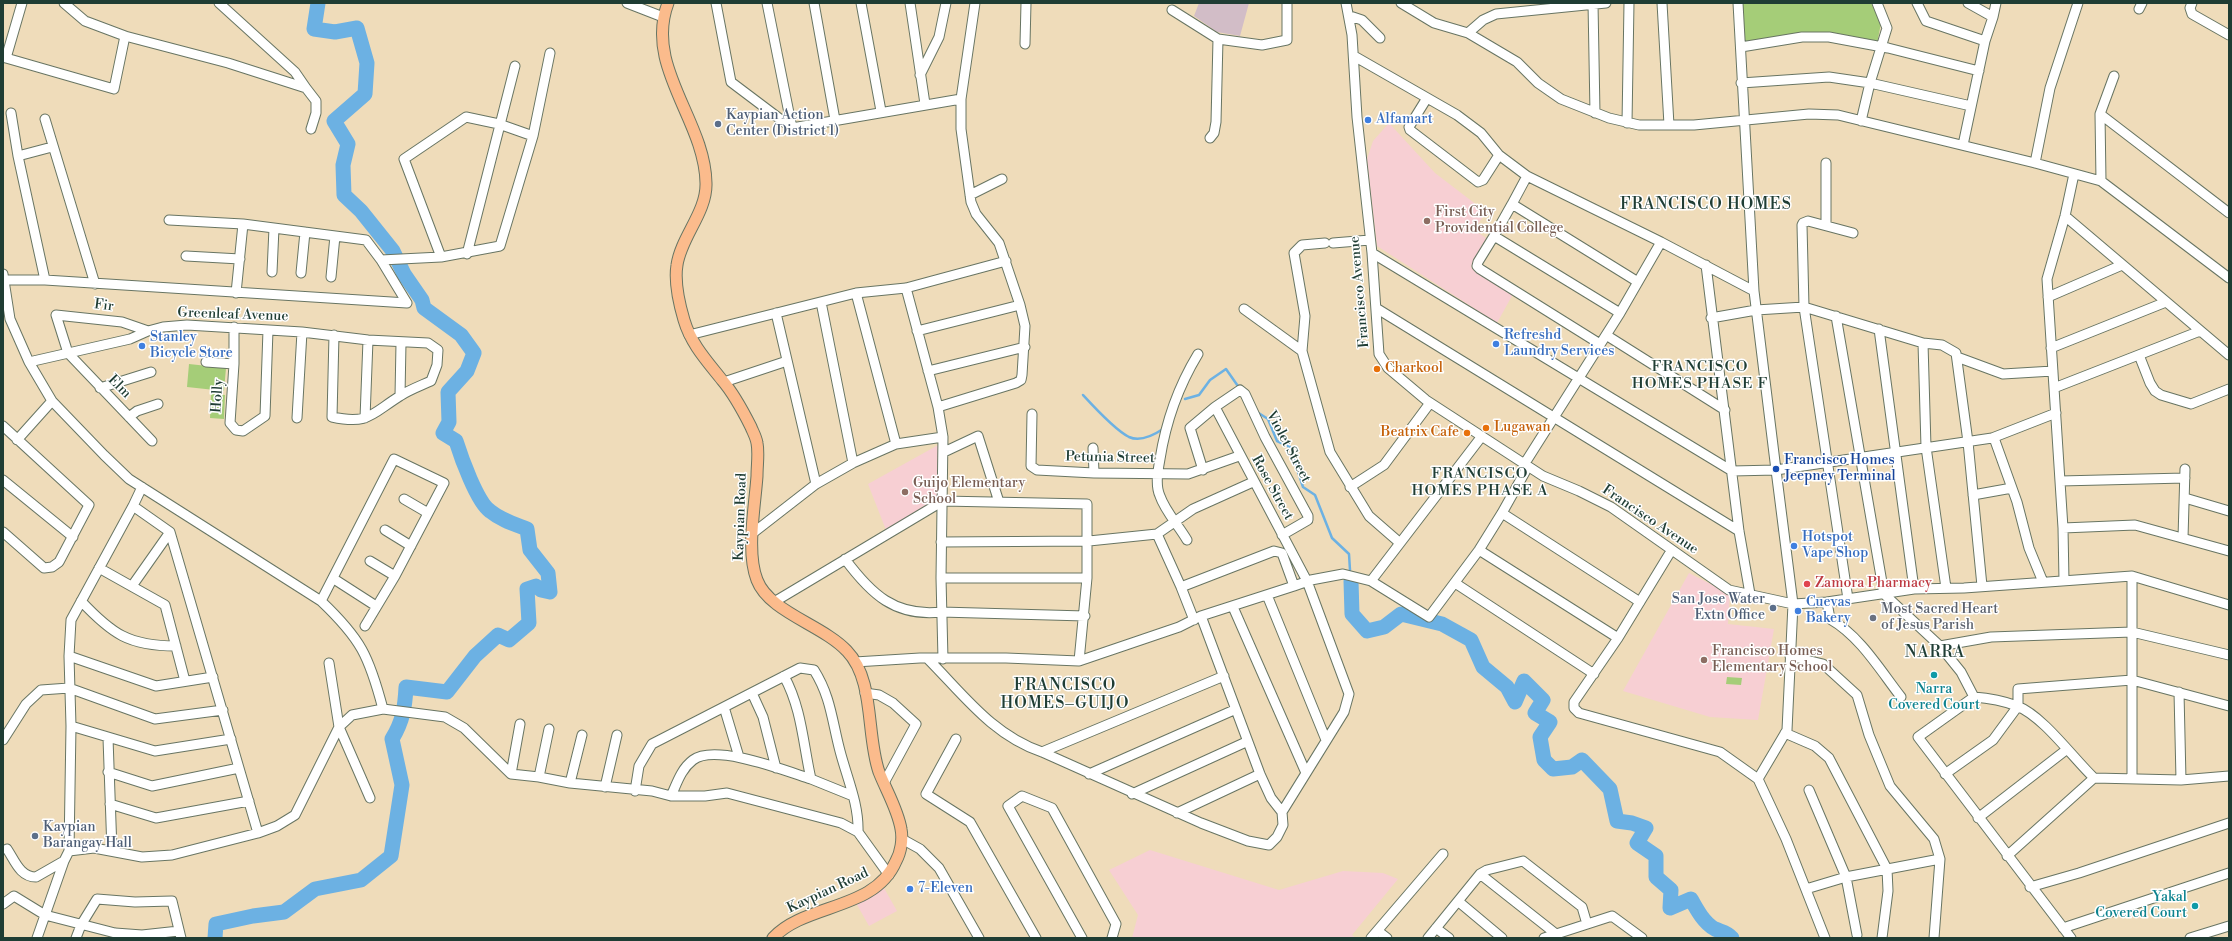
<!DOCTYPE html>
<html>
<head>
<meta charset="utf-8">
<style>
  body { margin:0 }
  #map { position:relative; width:2232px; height:941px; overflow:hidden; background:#efdcba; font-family:"Libre Bodoni",serif }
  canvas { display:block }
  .frame { position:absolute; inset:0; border:4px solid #1f3d34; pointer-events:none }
</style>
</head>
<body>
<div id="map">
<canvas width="2232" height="941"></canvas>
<div class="frame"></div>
</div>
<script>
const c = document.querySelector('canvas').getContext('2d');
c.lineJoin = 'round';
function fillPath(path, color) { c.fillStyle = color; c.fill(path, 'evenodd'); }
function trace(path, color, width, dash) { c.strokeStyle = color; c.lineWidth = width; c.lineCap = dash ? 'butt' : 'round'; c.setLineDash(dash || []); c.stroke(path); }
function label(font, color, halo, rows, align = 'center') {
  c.font = font + ' "Libre Bodoni",serif'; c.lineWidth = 3; c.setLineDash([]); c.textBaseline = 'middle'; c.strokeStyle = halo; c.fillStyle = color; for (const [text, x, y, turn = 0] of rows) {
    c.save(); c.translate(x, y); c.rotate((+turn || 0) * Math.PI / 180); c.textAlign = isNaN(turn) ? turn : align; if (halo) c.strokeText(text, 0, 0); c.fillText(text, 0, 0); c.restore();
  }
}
const built = new Path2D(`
  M 1389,123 L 1435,173 L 1486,212 L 1474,230 L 1486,238 L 1471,267 L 1513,294 L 1497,323 L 1377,246 L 1367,159 L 1373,141 Z
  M 940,444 L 939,500 L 886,530 L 868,484 Z
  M 1689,573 L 1730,594 L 1728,624 L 1774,629 L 1758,720 L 1710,717 L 1623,691 Z
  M 1150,850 L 1279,890 L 1343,871 L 1383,873 L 1398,879 L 1352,935 L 1356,938 L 1132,938 L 1138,915 L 1109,870 Z
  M 884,888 L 897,911 L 869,926 L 856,903 Z`);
const industrial = new Path2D(`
  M 1199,3 L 1249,3 L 1240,36 L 1217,32 L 1194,16 Z`);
const green = new Path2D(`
  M 1741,3 L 1871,3 L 1881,23 L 1877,44 L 1828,33 L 1744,42 Z
  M 189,364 L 226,368 L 224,391 L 187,387 Z
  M 211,394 L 225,395 L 224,419 L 210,418 Z
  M 1727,677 L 1742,678 L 1741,685 L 1726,684 Z`);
const stream = new Path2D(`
  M 1083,395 C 1094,407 1115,430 1129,437 C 1140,442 1154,435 1163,429
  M 1185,399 L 1199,395 L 1210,380 L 1226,369 L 1240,389
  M 1257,412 L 1268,419 L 1277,441 L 1290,447 L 1303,487 L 1315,495 L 1332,538 L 1349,554 L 1350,570`);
const river = new Path2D(`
  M 1351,581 L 1352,614 L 1367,631 L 1384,627 L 1401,614 L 1442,624 L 1471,640 L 1483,667 L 1507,687 L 1515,702 L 1524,681 L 1543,700 L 1535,713 L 1550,722 L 1540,737 L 1544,760 L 1553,769 L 1572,767 L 1582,760 L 1610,789 L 1617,821 L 1632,823 L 1646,828 L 1637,843 L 1656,856 L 1656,877 L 1671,890 L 1670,908 L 1691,899 C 1697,910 1704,923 1715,929 C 1722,932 1727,932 1732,938
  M 215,938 L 216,924 L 253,916 L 284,912 L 315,889 L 361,880 L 391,856 L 402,785 L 392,739 C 403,721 405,707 406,687 L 447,692 L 475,656 L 498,635 L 509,640 L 529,623 L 527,589 L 536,586 L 541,590 L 550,592 L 548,573 L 530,550 L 527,529 C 514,524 501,520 490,511 C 477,502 461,457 456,441 L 443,433 L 449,422 L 448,392 L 467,371 L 474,353 L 461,335 L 424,308 L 422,300 L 404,274 L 393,251 L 361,211 L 344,195 L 343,165 L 348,144 L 334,121 L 365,94 L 367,63 L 357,28 L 335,32 L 314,29 L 318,3`);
const minor = new Path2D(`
  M 219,3 L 295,72 L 306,88
  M 627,3 L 663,17
  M 716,3 L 731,82 L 792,128 L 961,99
  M 767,3 L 792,128
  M 814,3 L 835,120
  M 861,3 L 881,111
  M 910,3 L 925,104
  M 1346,3 L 1352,35 L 1357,117 L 1372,253 L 1379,354 L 1388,368 L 1426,400 L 1543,476 L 1579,491 L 1611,507 L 1729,590 L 1793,604 L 1827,602 L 1914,589 L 1964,588 L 2132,576 L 2229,605
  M 1401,3 L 1434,23 L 1468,33 L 1517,62 L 1538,83 L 1561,99 L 1609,118 L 1639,125 L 1694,125 L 1809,114 L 1838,115 L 2035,163 L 2101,181 L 2229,278
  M 1593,3 L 1595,113
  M 1662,3 L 1669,125
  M 1738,3 L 1754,291
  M 1917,3 L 1926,21 L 1985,41
  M 2192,3 L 2190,8 L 2192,14 L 2229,35
  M 2139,9 L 2142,3
  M 1172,10 L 1218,39 L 1262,45 L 1287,40 L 1287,3
  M 1350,16 L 1362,20 L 1380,38
  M 1993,17 L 1996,3
  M 1468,33 L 1483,20 L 1496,14 L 1606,3
  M 125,36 L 228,63 L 306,88 L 316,101 L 316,113 L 311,129
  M 1025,44 L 1026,3
  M 1741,47 L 1802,37 L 1829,37 L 1888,48 L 1979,71
  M 1354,56 L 1457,115 L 1481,133 L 1499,155 L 1527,176 L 1661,242 L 1754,291 L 1776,470 L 1992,438 L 2056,413
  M 3,57 L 6,58 L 22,3
  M 6,58 L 114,89 L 125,36 L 85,21 L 64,3
  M 920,75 L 939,37 L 946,3
  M 1741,83 L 1829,77 L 1870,83 L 1971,106
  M 1427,98 L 1409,127 L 1410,130 L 1478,182 L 1483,180 L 1499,155
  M 11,113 L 18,156 L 45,280
  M 2100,114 L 2229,213
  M 45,119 L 95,284
  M 1861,121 L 1870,83 L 1887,28 L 1877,3
  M 1627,123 L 1629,3
  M 1210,138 L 1214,133 L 1216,122 L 1218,39
  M 1963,145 L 1985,41 L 1993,17 L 1968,3
  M 18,156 L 52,147
  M 2035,163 L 2050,88 L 2078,3
  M 1527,176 L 1512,204 L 1638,282
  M 2101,181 L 2100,114 L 2114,76
  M 970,195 L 1002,179
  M 1512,204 L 1494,236 L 1620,313
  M 2065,216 L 2229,355
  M 169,220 L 243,224 L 366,240 L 381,260 L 407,303
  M 1826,224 L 1826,163
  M 1494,236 L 1478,262 L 1477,266 L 1480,269 L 1600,344
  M 1333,243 L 1370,240
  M 1372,253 L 1732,471 L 1776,470 L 1793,604 L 1787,730 L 1758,779 L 1786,839 L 1825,938
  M 467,254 L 515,66
  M 186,256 L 240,259
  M 441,257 L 404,159 L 466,117 L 499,124 L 533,136
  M 381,260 L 441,257 L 500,246 L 533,136 L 550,53
  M 1706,265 L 1739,531 L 1750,594
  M 272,272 L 274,228
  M 301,273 L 305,232
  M 3,274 L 10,319 L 29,362 L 52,401 L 104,455 L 129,479 L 321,601 C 361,639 369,656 383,709
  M 331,277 L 335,236
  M 4,280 L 45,280 L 407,303
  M 906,288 L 938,407 L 943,437 L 941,578 L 943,659
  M 236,293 L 243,224
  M 856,293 L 896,444
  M 2048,297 L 2122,265
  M 821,302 L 853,463
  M 1376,308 L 1739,531
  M 1244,309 L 1302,351 L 1305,316 L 1294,253 L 1302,245 L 1325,243
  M 776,313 L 816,484 L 853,463 L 896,444 L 943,437
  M 1836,316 L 1884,594 L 1940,646 L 1961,672 L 1974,697 C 1988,698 2004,701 2017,706 C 2043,716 2073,758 2094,778 L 2181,780 L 2229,776
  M 1711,318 L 1756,310 L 1804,307 L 1923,343 L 1926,447 L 1946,588
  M 234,327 L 234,364 L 230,423 L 236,430 L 243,431 L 265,416 L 268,330
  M 1879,329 L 1914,589
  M 148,331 L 122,322 L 56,315 L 68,353 L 152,441
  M 917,331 L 1020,305
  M 689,335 L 856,293 L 906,288 L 1006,261
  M 1606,335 L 1725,410
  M 1923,343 L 1942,345 L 1956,353 L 1968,442 L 1982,586
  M 2051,348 L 2166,302
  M 1302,351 L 1330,452 L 1369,516 L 1400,543
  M 2139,355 L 2150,383 L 2155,391 L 2161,395 L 2191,404 L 2229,389
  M 1957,357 L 2003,374 L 2053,371
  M 29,362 L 130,339 L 148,331 L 163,327 L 187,325 L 302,332 L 368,340 L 428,343 L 438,350 L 437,365 L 431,381 C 420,386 409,390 400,396 C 371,414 369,425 332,417 L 334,335
  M 206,362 L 234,364
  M 928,371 L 1025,347
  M 724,382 L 787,361
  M 100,388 L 151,372
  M 2054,388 L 2200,331
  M 400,396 L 401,343
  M 938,407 L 1016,383 L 1021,380 L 1022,375 L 1025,326 L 1020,305 L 999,243 L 976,214 L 971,202 L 961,129 L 961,99 L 975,3
  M 1215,407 L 1307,581 L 1349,694 L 1344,712 L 1282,812
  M 1032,414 L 1031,466 L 1037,470 L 1094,473 L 1188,474 L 1239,456
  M 129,417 L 137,411 L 158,404
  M 297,418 L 302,332
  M 365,418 L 368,340
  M 3,426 L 89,505 L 59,562 L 52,567 L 44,568 L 3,532
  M 1994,438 L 2017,502 L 2029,548 L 2043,582
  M 17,440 L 52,401
  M 1093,448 L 1094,473
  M 944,452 L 978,436 L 999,502
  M 1203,470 L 1190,428 L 1215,407 L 1240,390 L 1245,394 L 1265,437 L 1308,516 L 1308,520 L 1282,535
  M 3,480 L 73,537
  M 2060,481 L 2185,478
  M 1350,487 L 1384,465 L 1430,403
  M 1973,495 L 2012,488
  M 2185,498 L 2229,511
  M 404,499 L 428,513
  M 133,506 L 142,487
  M 1502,513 L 1640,602
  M 2063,528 L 2135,525 L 2229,551
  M 385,530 L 411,546
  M 753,533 L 816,484
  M 1157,534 L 1193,509 L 1253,482
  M 2183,538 L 2185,469
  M 1187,540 C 1179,526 1165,511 1160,496 C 1155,485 1158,470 1160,459 C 1166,421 1178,387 1198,354
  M 941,542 L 1089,541 L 1157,534 L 1181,587
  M 1479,550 L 1618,638
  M 1671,551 L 1618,638 L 1574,702 L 1574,708 L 1579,713 L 1720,752 L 1758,779
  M 845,559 C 871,594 895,617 941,612 L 1085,616
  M 370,561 L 395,576
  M 99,568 L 165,605 L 185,681
  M 2132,576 L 2132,779
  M 941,578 L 1087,578
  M 334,579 L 376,606
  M 1371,581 L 1482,436
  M 2064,581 L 2063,528 L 2047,279 L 2065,216 L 2074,174
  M 1455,583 L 1594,674
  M 132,586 L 170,532
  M 1267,595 L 1326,740
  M 1848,599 L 1804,307 L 1802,225 L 1803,223 L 1808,221 L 1853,233
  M 81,601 C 112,634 129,646 176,646
  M 321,601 L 394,459 L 444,483 L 395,576 L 365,626
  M 774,602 L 943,501 L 1087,504 L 1087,578 L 1079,661
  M 1827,602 L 1830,619 C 1860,636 1880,670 1901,697
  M 1233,607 L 1306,773
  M 1194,620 L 1181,587 L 1274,551 L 1282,553 L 1294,586
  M 1940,646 L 1991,637 L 2132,632 L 2229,655
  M 69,656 L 156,686 L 213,677
  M 1790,656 L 1823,664 L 1857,695 L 1869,735 L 1890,786 L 1934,839 L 1940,859 L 1934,938
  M 927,658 C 963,694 992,735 1042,752 L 1201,823 L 1248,841 L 1269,845 L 1277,837 L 1283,825 L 1282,812 L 1271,798 L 1260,774 L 1201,616
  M 855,662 L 920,658 L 1006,658 L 1079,661 L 1179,627 L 1201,616 L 1294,586 L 1311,580 L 1343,574 L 1371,581 L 1429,617 L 1479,550 L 1502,513 L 1525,472 L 1525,463 L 1620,313 L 1661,242
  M 329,663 L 339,727 L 370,798
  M 2179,692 L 2181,780
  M 752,693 L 763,717 L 776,768
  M 865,693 L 879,695 L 893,703 L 916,724 L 884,783
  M 1974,697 L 1918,737 L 2071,938
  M 724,707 L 739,757
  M 71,726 L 155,751 L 231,739
  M 1785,733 L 1815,746 L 1829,758 L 1887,869 L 1888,891 L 1882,938
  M 108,738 L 112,851
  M 956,739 L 926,794 L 970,822 L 1036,938
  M 3,740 L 26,704 L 41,690 L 69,688 L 155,719 L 223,710
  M 1042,752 L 1224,676
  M 108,772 L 152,786 L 239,768
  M 511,774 L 520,724
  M 1089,774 L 1234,710
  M 1945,774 L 1993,740 L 2018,706 L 2018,689 L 2132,680 L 2229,706
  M 539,777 L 549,729
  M 811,779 L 853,796
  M 570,783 L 582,735
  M 605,787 L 617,735
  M 1809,790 L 1846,877 L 1857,935
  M 635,791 L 639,766 L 652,744 L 800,668 L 814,670 C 831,697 832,721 840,751 C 847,778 859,804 858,832
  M 1132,794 L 1246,742
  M 671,796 C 677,783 681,769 693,760 C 715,743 786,771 811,779 C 803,744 802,709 784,676
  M 110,804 L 156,818 L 249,801
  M 1177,813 L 1260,774
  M 1978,818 L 2066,750
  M 902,839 L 920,849 L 939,868 L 979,938
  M 7,849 C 15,861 20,877 36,877 L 64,861
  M 69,851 L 71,726 L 69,656 L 71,620 L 133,506 L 170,532 L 258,833
  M 2007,856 L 2094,778
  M 1480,874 L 1556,934
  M 2030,887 L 2079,873 L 2229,823
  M 1806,889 L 1846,877 L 1940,859
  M 1459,902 L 1502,938
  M 3,904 L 14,896 L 45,915 L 115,933 L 142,935 L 179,931
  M 1436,928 L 1449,938
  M 2063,928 L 2229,873
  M 1378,931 L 1387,938
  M 37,938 L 64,861 L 69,851 L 94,848 L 142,857 L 172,855 L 258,833 L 277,826 L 295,815 L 339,727 L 352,715 L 383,709 L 445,717 L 464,728 L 511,774 L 539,777 L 570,783 L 652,791 L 671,796 L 705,796 L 727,793 L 841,823 L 858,832 L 889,875
  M 76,938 L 81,925 L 97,899 L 135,902 L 172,901 L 181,938
  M 1082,938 L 1008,806 L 1022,796 L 1052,808 L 1116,924 L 1112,938
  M 1371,938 L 1443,854
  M 1428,938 L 1480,874 L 1487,870 L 1523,861 L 1582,907 L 1587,924
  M 1544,938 L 1612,916 L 1642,938
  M 2190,938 L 2229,926`);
const major = new Path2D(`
  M 668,3 C 644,67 705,120 706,183 C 707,212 681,237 677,265 C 674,283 679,303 684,320 C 691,344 707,361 722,380 C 734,394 743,411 751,427 C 753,432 756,437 757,443 C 759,453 757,465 757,476 C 755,506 746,552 757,580 C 769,612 823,625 847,651 C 875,680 866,735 879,772 C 886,790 898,810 901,829 C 903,839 901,852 896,861 C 875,911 805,903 773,938`);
const markers = [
  [1368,120,4,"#3f7fe0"],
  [718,124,4,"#5c6f8a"],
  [1427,221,4,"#8d6e63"],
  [1496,344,4,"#3f7fe0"],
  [142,346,4,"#3f7fe0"],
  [1377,369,4,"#e8710a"],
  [1486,428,4,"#e8710a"],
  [1467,433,4,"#e8710a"],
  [1776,469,4,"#1a4fb4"],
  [905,492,4,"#8d6e63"],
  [1794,546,4,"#3f7fe0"],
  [1807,584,4,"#e0444e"],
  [1773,608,4,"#5c6f8a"],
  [1798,611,4,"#3f7fe0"],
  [1873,618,4,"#6b7280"],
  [1704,660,4,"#8d6e63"],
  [1934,675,4,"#0f9aa8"],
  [35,836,4,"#5c6f8a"],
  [910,889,4,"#3f7fe0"],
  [2195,906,4,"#0f9aa8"]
];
const serviceNames = [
  ["Kaypian Action",726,116],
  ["Center (District 1)",726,132],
  ["San Jose Water",1765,600,"right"],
  ["Extn Office",1765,616,"right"],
  ["Kaypian",43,828],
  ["Barangay Hall",43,844]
];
const shopNames = [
  ["Alfamart",1376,120],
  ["Refreshd",1504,336],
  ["Laundry Services",1504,352],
  ["Stanley",150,338],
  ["Bicycle Store",150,354],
  ["Hotspot",1802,538],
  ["Vape Shop",1802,554],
  ["Cuevas",1806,603],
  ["Bakery",1806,619],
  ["7-Eleven",918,889]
];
const educationNames = [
  ["First City",1435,213],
  ["Providential College",1435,229],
  ["Guijo Elementary",913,484],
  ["School",913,500],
  ["Francisco Homes",1712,652],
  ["Elementary School",1712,668]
];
const streetNames = [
  ["Francisco Avenue",1360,292,-95],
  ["Fir",104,306,7],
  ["Greenleaf Avenue",233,315,2],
  ["Elm",119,387,45],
  ["Holly",218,396,-86],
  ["Violet Street",1288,447,62],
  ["Petunia Street",1110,458,1],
  ["Rose Street",1272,488,61],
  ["Kaypian Road",741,517,-88],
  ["Francisco Avenue",1650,520,34],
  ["Kaypian Road",828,891,-25]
];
const foodNames = [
  ["Charkool",1385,369],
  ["Lugawan",1494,428],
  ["Beatrix Cafe",1459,433,"right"]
];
const transitNames = [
  ["Francisco Homes",1784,461],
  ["Jeepney Terminal",1784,477]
];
const healthNames = [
  ["Zamora Pharmacy",1815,584]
];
const worshipNames = [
  ["Most Sacred Heart",1881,610],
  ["of Jesus Parish",1881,626]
];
const cultureNames = [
  ["Narra",1934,690],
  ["Covered Court",1934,706],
  ["Yakal",2187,898,"right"],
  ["Covered Court",2187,914,"right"]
];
const neighbourhoodNames = [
  ["FRANCISCO",1700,367],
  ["HOMES PHASE F",1700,384],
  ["FRANCISCO",1480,474],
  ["HOMES PHASE A",1480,491]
];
const quarterNames = [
  ["FRANCISCO HOMES",1706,205],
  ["NARRA",1935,653],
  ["FRANCISCO",1065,686],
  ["HOMES–GUIJO",1065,704]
];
fillPath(built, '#f7cfd3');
fillPath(industrial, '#d2bdc7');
fillPath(green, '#a5cd78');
trace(stream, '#6cb1e3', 2.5);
trace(river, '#6cb1e3', 15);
trace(minor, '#687563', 11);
trace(major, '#687563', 13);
trace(minor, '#fff', 9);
trace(major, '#fbbb8c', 11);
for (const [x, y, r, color] of markers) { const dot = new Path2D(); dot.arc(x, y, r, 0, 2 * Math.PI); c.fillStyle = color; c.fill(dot); trace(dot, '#fff', 1.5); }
label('14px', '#4e5e75', '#fff', serviceNames, 'left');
label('14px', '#366cbe', '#fff', shopNames, 'left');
label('14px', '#785e54', '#fff', educationNames, 'left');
label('14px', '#1f3d34', '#fff', streetNames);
label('14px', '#c56008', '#fff', foodNames, 'left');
label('14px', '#164399', '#fff', transitNames, 'left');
label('14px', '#be3a42', '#fff', healthNames, 'left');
label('14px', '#5b616d', '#fff', worshipNames, 'left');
label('14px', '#0d838f', '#fff', cultureNames);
c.letterSpacing = '1px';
label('15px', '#1f3d34', '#fff', neighbourhoodNames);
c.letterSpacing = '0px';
c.letterSpacing = '1px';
label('16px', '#1f3d34', '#fff', quarterNames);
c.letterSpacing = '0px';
</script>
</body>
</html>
